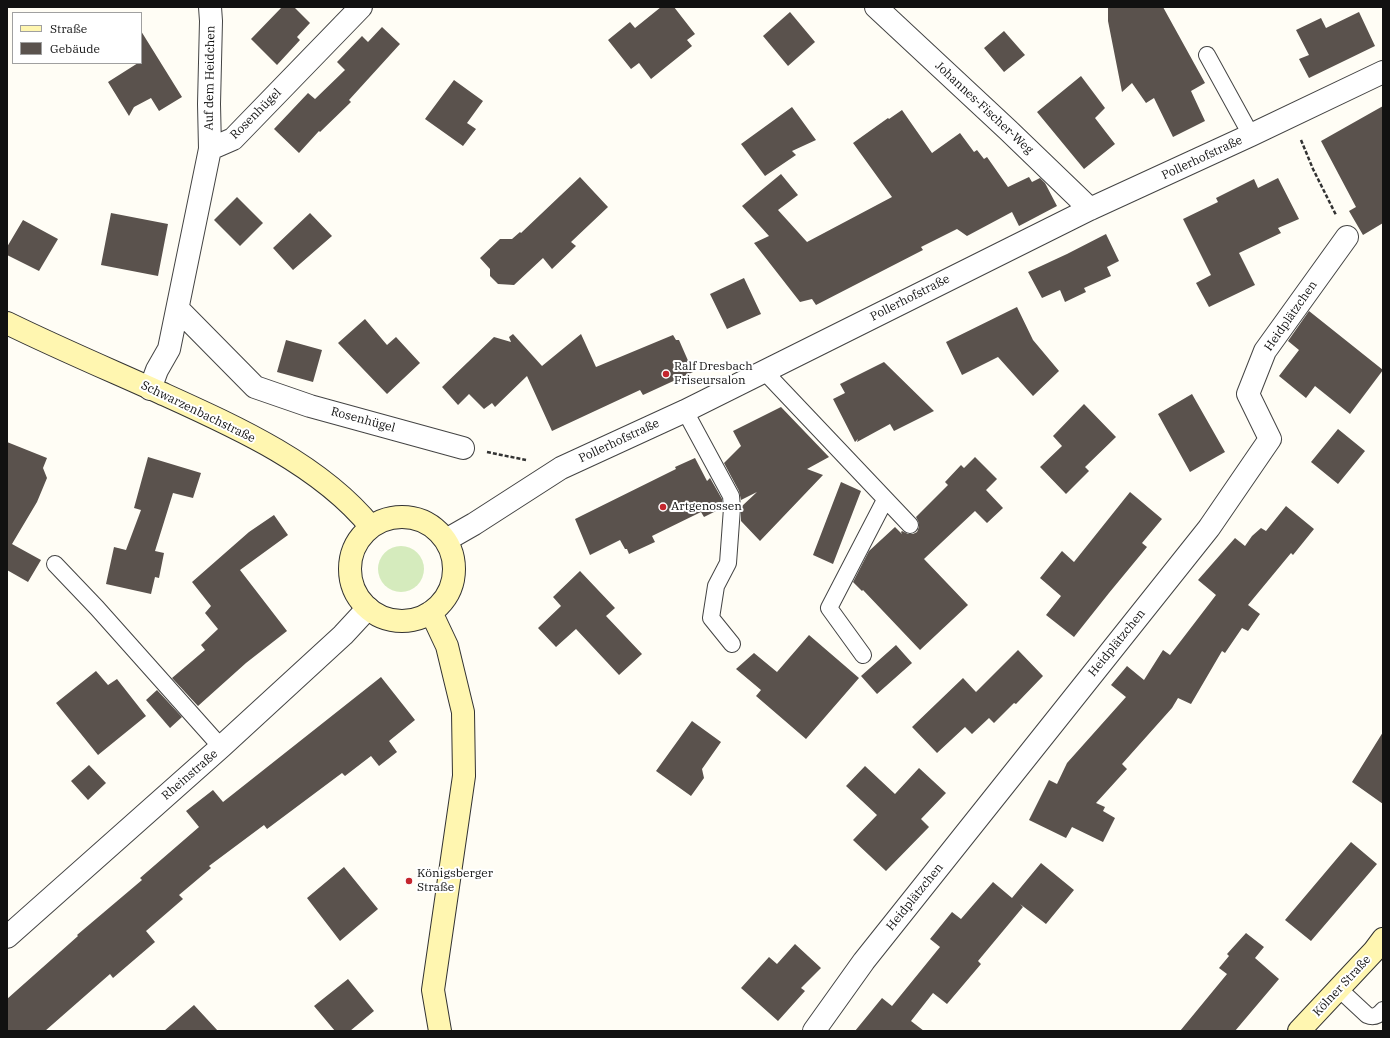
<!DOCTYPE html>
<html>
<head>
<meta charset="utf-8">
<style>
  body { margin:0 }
  #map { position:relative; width:1390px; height:1038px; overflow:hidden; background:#fffdf5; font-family:"IBM Plex Serif",serif }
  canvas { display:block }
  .frame { position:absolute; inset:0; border:8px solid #111; pointer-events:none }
  .legend { position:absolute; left:12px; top:12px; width:130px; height:52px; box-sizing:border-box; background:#fff; border:1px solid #a0a0a0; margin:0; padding:5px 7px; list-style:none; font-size:12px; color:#111 }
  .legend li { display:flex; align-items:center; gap:8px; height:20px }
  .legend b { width:20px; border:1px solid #a0a0a0 }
</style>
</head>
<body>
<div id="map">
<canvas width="1390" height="1038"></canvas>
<div class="frame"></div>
<ul class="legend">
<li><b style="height:5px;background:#fff6b0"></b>Straße</li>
<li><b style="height:11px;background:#5a524d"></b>Gebäude</li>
</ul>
</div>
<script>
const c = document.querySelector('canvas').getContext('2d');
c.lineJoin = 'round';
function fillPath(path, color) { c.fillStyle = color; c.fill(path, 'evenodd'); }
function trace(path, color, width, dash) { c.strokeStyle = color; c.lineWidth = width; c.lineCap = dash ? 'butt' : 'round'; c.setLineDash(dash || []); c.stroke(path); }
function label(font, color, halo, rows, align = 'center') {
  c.font = font + ' "IBM Plex Serif",serif'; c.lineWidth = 4; c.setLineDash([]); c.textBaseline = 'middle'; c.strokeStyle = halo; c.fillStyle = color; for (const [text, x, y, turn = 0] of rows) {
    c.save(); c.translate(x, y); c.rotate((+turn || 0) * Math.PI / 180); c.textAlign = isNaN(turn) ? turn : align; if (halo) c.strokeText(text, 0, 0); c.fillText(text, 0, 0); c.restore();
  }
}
const green = new Path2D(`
  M378 569a23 23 0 1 1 46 0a23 23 0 1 1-46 0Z`);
const building = new Path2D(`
  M 282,7 L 294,7 L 310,23 L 297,37 L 300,40 L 277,65 L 251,39 Z
  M 661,7 L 674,7 L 695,34 L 687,40 L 692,46 L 651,79 L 639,63 L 631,69 L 608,40 L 630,22 L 635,28 Z
  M 1108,7 L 1163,7 L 1205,83 L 1191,91 L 1205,121 L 1173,137 L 1154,98 L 1146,103 L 1132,83 L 1122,92 L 1108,21 Z
  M 790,12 L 815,42 L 788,66 L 763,36 Z
  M 1359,12 L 1375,46 L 1309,78 L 1299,59 L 1309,55 L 1296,30 L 1321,18 L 1326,28 Z
  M 382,27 L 400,44 L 349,100 L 351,102 L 320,132 L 319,131 L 299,153 L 274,129 L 308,93 L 315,99 L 345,70 L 337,62 L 362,36 L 368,42 Z
  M 141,31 L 182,97 L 159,111 L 151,98 L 134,107 L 129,116 L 108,82 L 138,63 L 141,63 Z
  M 1004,31 L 1025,55 L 1004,72 L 984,48 Z
  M 1081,76 L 1105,108 L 1095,118 L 1115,144 L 1084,169 L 1037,112 Z
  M 454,80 L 483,101 L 467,123 L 476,129 L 463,146 L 425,119 Z
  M 1383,106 L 1383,223 L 1363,235 L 1349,211 L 1356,207 L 1321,141 Z
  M 792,107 L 816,140 L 792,151 L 796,155 L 765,176 L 741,144 Z
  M 902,110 L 932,153 L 960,133 L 974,152 L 977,150 L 984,159 L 987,157 L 1008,187 L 1029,177 L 1032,182 L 1040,178 L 1045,183 L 1057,206 L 1019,226 L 1012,212 L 967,236 L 957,229 L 921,247 L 923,250 L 816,305 L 812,299 L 800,302 L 754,243 L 769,236 L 742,206 L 781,174 L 798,195 L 778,210 L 807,242 L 892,197 L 853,143 L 888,118 L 889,119 Z
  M 580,177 L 608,207 L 571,242 L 576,246 L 552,269 L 543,258 L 514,285 L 498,284 L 490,276 L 490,269 L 480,258 L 500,239 L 512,239 L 520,232 L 521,233 Z
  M 1278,178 L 1299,219 L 1278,228 L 1281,233 L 1239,253 L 1255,285 L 1209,307 L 1196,283 L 1211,275 L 1183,219 L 1218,202 L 1216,198 L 1254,179 L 1258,188 Z
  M 237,197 L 263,223 L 240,246 L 214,220 Z
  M 111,213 L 168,224 L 158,276 L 101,265 Z
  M 310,213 L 332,236 L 293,270 L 273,248 Z
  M 23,220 L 58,239 L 39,271 L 7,255 L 7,247 Z
  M 1106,234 L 1119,261 L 1107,267 L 1111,276 L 1084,288 L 1086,292 L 1065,302 L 1060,290 L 1042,298 L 1028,272 L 1067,254 Z
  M 744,278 L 761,314 L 727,329 L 710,294 Z
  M 1017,307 L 1033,340 L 1059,371 L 1033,396 L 998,357 L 962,375 L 946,342 Z
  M 1309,311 L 1383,370 L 1350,414 L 1315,386 L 1306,398 L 1279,376 L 1299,350 L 1288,341 Z
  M 365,319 L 387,345 L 396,337 L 420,363 L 387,394 L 338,343 Z
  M 513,334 L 542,366 L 581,334 L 596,367 L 673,335 L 676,340 L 679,340 L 693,372 L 643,395 L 640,390 L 552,431 L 527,376 L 495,407 L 492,403 L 484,409 L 469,394 L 458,405 L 442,387 L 494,337 L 511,342 L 509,337 Z
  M 286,340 L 322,350 L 313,382 L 277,372 Z
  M 884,362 L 934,411 L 894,431 L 890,424 L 857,442 L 858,439 L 855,442 L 833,399 L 845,393 L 840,384 Z
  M 1192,394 L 1225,452 L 1190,472 L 1158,414 Z
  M 1084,404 L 1116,437 L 1085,467 L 1089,471 L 1066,494 L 1040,467 L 1062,446 L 1053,436 Z
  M 781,407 L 829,457 L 807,469 L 823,475 L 760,541 L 741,521 L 741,507 L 757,492 L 741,500 L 739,491 L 724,463 L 741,446 L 733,431 Z
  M 1338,429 L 1365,451 L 1338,484 L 1311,462 Z
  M 7,442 L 47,458 L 43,468 L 47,478 L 37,502 L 12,544 L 41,560 L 28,582 L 7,570 Z
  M 148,457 L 201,473 L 193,498 L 173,493 L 155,551 L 164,553 L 159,578 L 155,577 L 151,594 L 106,584 L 114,547 L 126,550 L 141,510 L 134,508 Z
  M 975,457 L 997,479 L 986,490 L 1003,508 L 987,523 L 975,511 L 924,559 L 968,605 L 920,650 L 863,590 L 862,591 L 853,582 L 869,551 L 895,527 L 902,534 L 901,532 L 902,531 L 908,534 L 913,534 L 917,532 L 919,527 L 919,523 L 916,517 L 948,485 L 945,482 L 961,465 L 964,468 Z
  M 695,458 L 707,481 L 710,478 L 722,499 L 722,508 L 704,517 L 701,512 L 652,536 L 655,542 L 629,554 L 627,549 L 625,549 L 620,540 L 590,555 L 575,519 L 676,469 L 675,467 Z
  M 841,482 L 861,491 L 833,564 L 813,555 Z
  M 1130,492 L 1162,519 L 1142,543 L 1147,547 L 1109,593 L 1074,637 L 1046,615 L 1061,596 L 1040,578 L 1062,551 L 1074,562 Z
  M 1286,506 L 1314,529 L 1293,555 L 1291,553 L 1248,605 L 1260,614 L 1248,631 L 1242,628 L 1225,653 L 1222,651 L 1191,704 L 1178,698 L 1172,708 L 1122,764 L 1127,769 L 1096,803 L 1105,807 L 1103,811 L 1115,818 L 1103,842 L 1072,827 L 1066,838 L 1029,820 L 1049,780 L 1057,784 L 1067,763 L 1126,697 L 1111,685 L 1127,666 L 1144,680 L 1163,650 L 1170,655 L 1216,595 L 1198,580 L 1235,538 L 1245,546 L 1252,536 L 1261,528 L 1266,531 Z
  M 274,515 L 288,535 L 240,570 L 287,631 L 246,663 L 198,706 L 172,678 L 205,650 L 201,645 L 218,629 L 205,613 L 211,606 L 192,582 L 249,532 Z
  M 580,571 L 615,608 L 606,616 L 642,654 L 619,675 L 576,629 L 556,647 L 538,628 L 561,606 L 553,597 Z
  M 809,635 L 859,678 L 806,739 L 756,696 L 761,690 L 736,669 L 754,653 L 777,672 Z
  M 896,645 L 912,663 L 877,694 L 861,676 Z
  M 1018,650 L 1043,676 L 1016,704 L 1014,703 L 994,723 L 989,718 L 972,734 L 965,727 L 937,753 L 912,727 L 963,678 L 976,692 Z
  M 96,671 L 108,685 L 117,679 L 146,716 L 98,755 L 56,703 Z
  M 381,677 L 415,720 L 389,741 L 397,752 L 379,766 L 371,756 L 345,776 L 342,773 L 267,829 L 264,825 L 209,866 L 211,868 L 179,895 L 183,899 L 146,931 L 155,942 L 113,978 L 110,974 L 45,1031 L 7,1031 L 7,999 L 78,936 L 77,935 L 142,880 L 140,878 L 199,827 L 186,811 L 213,790 L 223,802 Z
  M 157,690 L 182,717 L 170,728 L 146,700 Z
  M 692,721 L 721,742 L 702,769 L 704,778 L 691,796 L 656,771 Z
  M 1383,732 L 1383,804 L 1352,782 Z
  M 89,765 L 106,783 L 88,800 L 71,781 Z
  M 865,766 L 895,794 L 919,768 L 946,793 L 921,819 L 929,827 L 886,871 L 853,840 L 877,815 L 846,786 Z
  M 1351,842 L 1377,864 L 1311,941 L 1285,920 Z
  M 1041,863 L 1074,890 L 1046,924 L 1020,904 L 1023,907 L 978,961 L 981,964 L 947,1004 L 933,993 L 911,1021 L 924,1031 L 855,1031 L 882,998 L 892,1006 L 940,947 L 930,939 L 952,912 L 961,919 L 993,882 L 1012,898 Z
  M 344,867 L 378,909 L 340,941 L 307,898 Z
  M 1246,933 L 1264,947 L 1255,958 L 1279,979 L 1235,1031 L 1180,1031 L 1227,974 L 1219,968 L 1229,956 L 1227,954 Z
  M 795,944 L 821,968 L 801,988 L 805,991 L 778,1021 L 741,988 L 769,957 L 777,964 Z
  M 348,979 L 374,1011 L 350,1031 L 335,1031 L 314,1006 Z
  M 194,1005 L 218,1031 L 164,1031 Z`);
const path = new Path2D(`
  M 1301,140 L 1313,169 L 1336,215
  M 487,452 L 526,460`);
const service = new Path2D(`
  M 1207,55 L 1251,135
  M 764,371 L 910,525
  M 685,411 L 731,496 L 732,508 L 728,563 L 716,586 L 711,618 L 732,644
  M 55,564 L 97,608 L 221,747
  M 863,655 L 829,608 L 885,500
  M 1339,989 L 1367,1015 C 1374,1018 1378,1016 1383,1010`);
const minor = new Path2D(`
  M 876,7 L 1008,130 L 1090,209
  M 210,149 L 209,104 L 211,21 L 210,7
  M 178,309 L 255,387 L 310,406 L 463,448
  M 150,389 L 157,370 L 169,349 L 210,149 L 233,139 L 361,7
  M 446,540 L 474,524 L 561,468 L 685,411 L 1090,209 L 1251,135 L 1383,72
  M 814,1031 L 864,961 L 1209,528 L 1270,439 L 1248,394 L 1265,351 L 1347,237`);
const tertiary = new Path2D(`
  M 7,937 L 221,747 L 343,635 L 368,608`);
const secondary = new Path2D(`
  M 7,323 C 58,348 110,370 161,393 C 234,426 320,464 371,527
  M350 569a52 52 0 1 1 104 0a52 52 0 1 1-104 0Z
  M 431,612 L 447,646 L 463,712 L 464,776 L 433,990 L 440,1031
  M 1299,1031 L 1374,951 L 1383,939`);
const markers = [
  [666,374,4,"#c4262e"],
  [663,507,4,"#c4262e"],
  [409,881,4,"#c4262e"]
];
const streetNames = [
  ["Auf dem Heidchen",210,78,-89],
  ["Johannes-Fischer-Weg",984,108,43],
  ["Rosenhügel",256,114,-45],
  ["Pollerhofstraße",1202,158,-25],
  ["Pollerhofstraße",910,298,-27],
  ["Heidplätzchen",1291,316,-55],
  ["Schwarzenbachstraße",198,412,26],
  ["Rosenhügel",363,420,15],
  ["Pollerhofstraße",619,441,-25],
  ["Heidplätzchen",1117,643,-51],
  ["Rheinstraße",190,775,-41],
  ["Heidplätzchen",915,897,-51],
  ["Kölner Straße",1342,986,-47]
];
const poiNames = [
  ["Ralf Dresbach",674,367],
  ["Friseursalon",674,381],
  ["Artgenossen",671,507],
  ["Königsberger",417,874],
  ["Straße",417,888]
];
fillPath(green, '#d5ebbd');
fillPath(building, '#5a524d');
trace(service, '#444', 18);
trace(minor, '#444', 24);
trace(tertiary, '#444', 24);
trace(secondary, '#333', 24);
trace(path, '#333', 2.5, [4, 2]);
trace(service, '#fff', 16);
trace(minor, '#fff', 22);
trace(tertiary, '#fff', 22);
trace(secondary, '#fff6b0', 22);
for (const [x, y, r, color] of markers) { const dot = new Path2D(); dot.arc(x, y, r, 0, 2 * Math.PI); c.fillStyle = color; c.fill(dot); trace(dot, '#fff', 1.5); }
label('12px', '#111', '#fff', streetNames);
label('12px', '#111', '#fff', poiNames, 'left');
</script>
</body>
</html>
